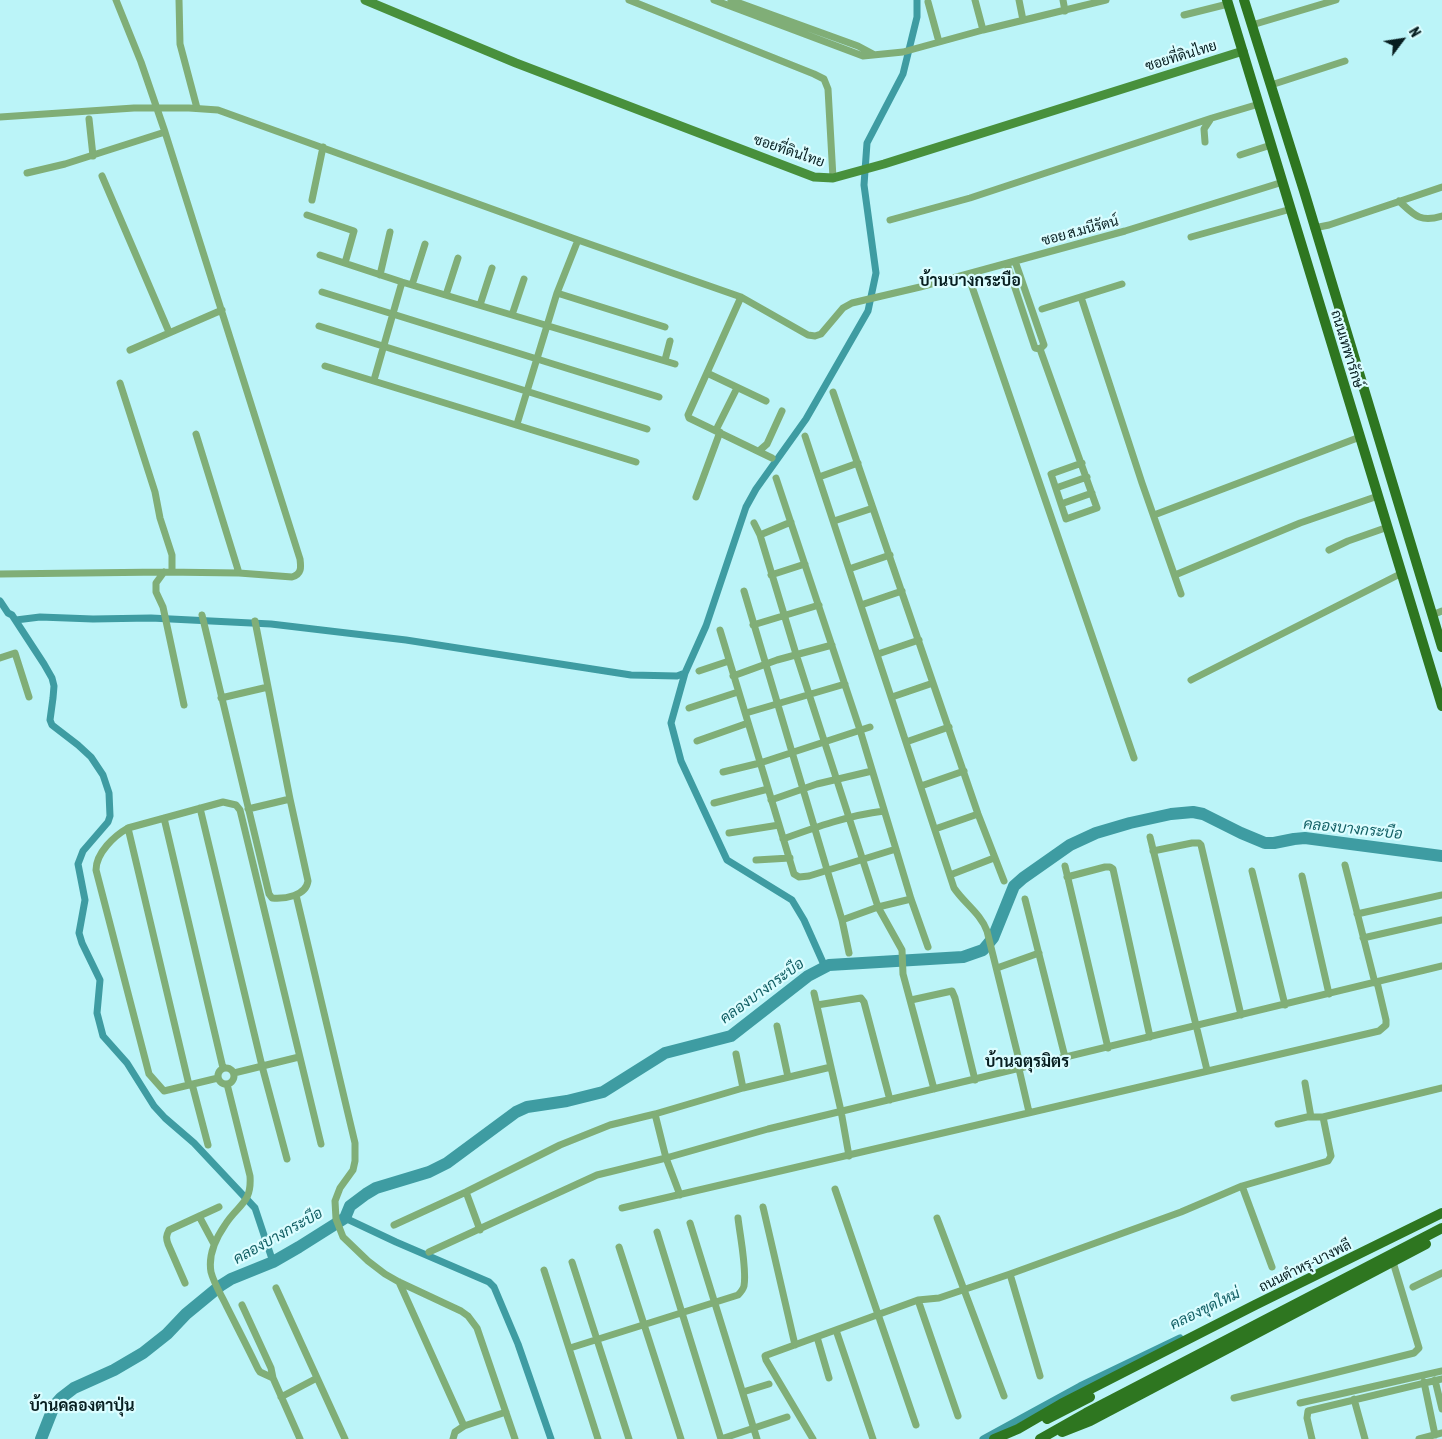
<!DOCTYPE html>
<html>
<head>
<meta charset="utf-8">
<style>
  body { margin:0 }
  #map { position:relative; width:1442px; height:1439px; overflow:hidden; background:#bbf4f8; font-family:"Asap Condensed",sans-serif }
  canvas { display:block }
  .north { position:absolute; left:1377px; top:15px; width:50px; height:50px; -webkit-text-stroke:4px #dbfdff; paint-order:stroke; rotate:59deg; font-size:14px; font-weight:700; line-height:20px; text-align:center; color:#071e20 }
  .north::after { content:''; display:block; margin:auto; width:18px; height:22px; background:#071e20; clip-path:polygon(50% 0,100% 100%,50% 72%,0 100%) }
</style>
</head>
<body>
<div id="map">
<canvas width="1442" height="1439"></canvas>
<div class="north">N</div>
</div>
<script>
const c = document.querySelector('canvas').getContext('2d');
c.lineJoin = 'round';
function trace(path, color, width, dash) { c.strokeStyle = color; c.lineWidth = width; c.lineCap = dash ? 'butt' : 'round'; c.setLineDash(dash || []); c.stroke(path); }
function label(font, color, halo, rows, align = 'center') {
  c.font = font + ' "Asap Condensed",Sarabun,sans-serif'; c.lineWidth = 4.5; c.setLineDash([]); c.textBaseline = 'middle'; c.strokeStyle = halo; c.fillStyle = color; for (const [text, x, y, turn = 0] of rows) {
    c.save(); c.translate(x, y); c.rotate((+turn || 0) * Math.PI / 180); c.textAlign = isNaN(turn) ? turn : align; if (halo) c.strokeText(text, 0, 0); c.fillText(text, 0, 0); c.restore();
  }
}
const canal = new Path2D(`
  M 0,601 L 8,613 L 12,615 L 44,664 L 52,678 L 54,686 L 53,698 L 50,720 L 52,725 L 78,745 L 91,757 L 103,775 L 109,793 L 110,816 L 108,822 L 83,851 L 78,864 L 85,900 L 79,933 L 82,943 L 100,980 L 97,1013 L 103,1036 L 127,1063 L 154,1106 L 165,1118 L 194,1143 L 255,1208 L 273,1262
  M 16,620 L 40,617 L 93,619 L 151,618 L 271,624 L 406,640 L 631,675 L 677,676 L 685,673 L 706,626 L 746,507 L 756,489 L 806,419 L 868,311 L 876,273 L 864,185 L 867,143 L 903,74 L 917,17 L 917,0
  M 685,673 L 671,723 L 681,761 L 727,860 L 792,900 L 804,920 L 825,967
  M 345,1218 L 396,1242 L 489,1282 L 494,1287 L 518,1344 L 551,1439
  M 983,1439 L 1080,1386 L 1180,1338`);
const river = new Path2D(`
  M 41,1439 L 54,1406 L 61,1398 L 74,1388 L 114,1370 L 143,1353 L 167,1334 L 186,1314 L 220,1286 L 231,1279 L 273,1262 L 299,1247 L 345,1218 L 350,1206 L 366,1194 L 376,1188 L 429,1172 L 447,1163 L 516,1112 L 527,1107 L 567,1101 L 603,1092 L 665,1053 L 731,1036 L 808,976 L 829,965 L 963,957 L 983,950 L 993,938 L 1014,886 L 1023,878 L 1070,845 L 1096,833 L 1130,823 L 1171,814 L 1193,812 L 1203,814 L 1241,833 L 1265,843 L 1274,843 L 1294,839 L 1305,838 L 1442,856`);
const street = new Path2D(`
  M 179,0 L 180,44 L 197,108
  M 629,0 L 814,74 L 824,79 L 828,89 L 833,178
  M 714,0 L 863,56 L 903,52 L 983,30 L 1106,0
  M 731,0 L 858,46 L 873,54
  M 975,0 L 983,30
  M 1019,0 L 1023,20
  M 1063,0 L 1065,11
  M 928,2 L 939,42
  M 1184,15 L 1228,4
  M 1252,25 L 1336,0
  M 1271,85 L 1345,61
  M 0,117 L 134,108 L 189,108 L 218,110 L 578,240 L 741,297 L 808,335 L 815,336 L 821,334 L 843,308 L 852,303 L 920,287 L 1125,231 L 1283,182
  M 89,119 L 93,156
  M 1205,142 L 1204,129 L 1210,120
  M 1240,155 L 1271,145
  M 27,173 L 65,164 L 165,132
  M 102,176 L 169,332
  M 312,200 L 323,147
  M 1399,201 C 1414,215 1420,223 1442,216
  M 307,215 L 354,231 L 345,263
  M 890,220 L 970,198 L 1212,118 L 1259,104
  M 1314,228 L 1329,225 L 1442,187
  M 1191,237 L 1291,209
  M 320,255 L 402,282 L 675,364
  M 1007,264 L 1035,348 L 1040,349 L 1044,345 L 1015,261
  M 380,275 L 390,232
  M 968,275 L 1134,758
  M 412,285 L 425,244
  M 322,292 L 659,397
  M 557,293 L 665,327
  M 446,295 L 458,258
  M 741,297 L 688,415 L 689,418 L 772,458
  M 1081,297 L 1142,483 L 1181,594
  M 480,305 L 492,268
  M 1042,309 L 1122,284
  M 512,315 L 524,279
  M 319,326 L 647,429
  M 1040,349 L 1097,508 L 1066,519 L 1051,474 L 1082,463
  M 130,350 L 222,310
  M 665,360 L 670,341
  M 325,366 L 636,462
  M 707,373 L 766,401
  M 374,380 L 402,282
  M 120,383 L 155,492 L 160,518 L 172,555 L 172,572
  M 833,392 L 978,814 L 1004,881
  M 517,424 L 557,293 L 578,240
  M 716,430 L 737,388
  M 196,434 L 239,573
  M 805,436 L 954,888 C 964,903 981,914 987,931 L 1021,1068
  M 759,451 L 767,444 L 782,411
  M 819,477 L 858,463
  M 776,478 L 860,730 L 911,899 L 928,947
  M 1056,488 L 1087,477
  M 696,497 L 720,432
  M 1061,504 L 1092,493
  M 1154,515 L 1360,437
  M 834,521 L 873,508
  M 754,523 L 760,535 L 796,654 L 878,907 L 902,950 L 903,974 L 934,1089
  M 760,535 L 791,522
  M 1329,550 L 1348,541 L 1388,527
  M 849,569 L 890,555
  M 164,572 L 156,583 L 156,592 L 163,607 L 184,705
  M 0,574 L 164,572 L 239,573 L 292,577 C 302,574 301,567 300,559 L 165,132 L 141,62 L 116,0
  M 771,575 L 805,564
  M 1175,575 L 1300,523 L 1378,496
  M 744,591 L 842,920 L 849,953
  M 861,605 L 902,591
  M 202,615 L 269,894 L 272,898 C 285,899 306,896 308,881 L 290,799 L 255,621
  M 1432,615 L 1442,611
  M 753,625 L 819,605
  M 720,630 L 794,874 L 799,877 L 809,876 L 896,849
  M 878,654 L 919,640
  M 0,658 L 15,653 L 29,697
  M 699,671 L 729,661
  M 733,676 L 777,660 L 832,645
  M 1191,680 L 1402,573
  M 892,697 L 933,683
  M 221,698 L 268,687
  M 689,708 L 738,692
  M 746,713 L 845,684
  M 697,741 L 748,723
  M 906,742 L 949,727
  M 723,772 L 760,763 L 870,727
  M 921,786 L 964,771
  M 771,800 L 817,784 L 872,771
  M 714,803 L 768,789
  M 200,808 L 262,1066 L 287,1159
  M 248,809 L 290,799
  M 164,818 L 223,1068
  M 128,828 L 189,1085
  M 935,829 L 978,814
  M 729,833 L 779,825
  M 1150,837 L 1207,1070
  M 783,839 C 816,827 850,815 884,811
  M 1153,851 L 1192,843 L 1199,843 L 1201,845 L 1241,1015
  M 756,860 L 790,858
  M 1345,865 L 1375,983
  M 1065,866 L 1108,1048
  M 1252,871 L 1285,1005
  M 950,875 L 994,858
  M 1302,876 L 1329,994
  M 1067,877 L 1105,867 L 1110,867 L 1113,869 L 1150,1037
  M 296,895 L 355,1143 L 355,1161 L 353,1170 L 340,1188 L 335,1201 L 336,1219 L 343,1237 L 368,1261 L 385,1274 L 399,1282 L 461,1311 L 468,1316 L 477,1328 L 515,1439
  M 1025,899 L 1065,1057
  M 1357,914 L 1442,895
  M 842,920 L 878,907 L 911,899
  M 1363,938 L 1442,920
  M 997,968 L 1039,953
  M 814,993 L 841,1111 L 849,1156
  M 911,1000 L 952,991 L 955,998 L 975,1080
  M 817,1005 L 861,998 L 864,1002 L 890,1100
  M 777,1026 L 788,1077
  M 736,1054 L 743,1088
  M218 1076a8 8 0 1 1 16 0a8 8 0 1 1-16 0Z
  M 1019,1069 L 1029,1112
  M 234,1073 L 299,1057
  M 218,1078 L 164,1091 L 149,1074 L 96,870 C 96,853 114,836 128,828 L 223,802 L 236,805 L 240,810 L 321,1144
  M 1305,1083 L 1311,1117
  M 192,1084 L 208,1145
  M 227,1084 L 250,1176 C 252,1204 238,1204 225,1225 C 216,1238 208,1255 211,1272 C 214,1284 222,1296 227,1307 C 237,1327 248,1348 258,1369 L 260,1372 L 273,1378 L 300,1439
  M 655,1114 L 666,1158 L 680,1195
  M 1278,1124 L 1307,1117 L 1323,1117
  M 1242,1186 L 1272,1267
  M 835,1189 L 916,1425
  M 466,1192 L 480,1230
  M 763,1207 L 795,1345
  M 622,1208 L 1379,1031 L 1386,1025 L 1386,1020 L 1377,982
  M 199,1216 L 214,1244
  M 937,1218 L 1004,1396
  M 690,1223 L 757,1439
  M 394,1225 L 466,1192 L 560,1145 L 610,1125 L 655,1114 L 743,1088 L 831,1067
  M 657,1232 L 721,1439
  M 619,1247 L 681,1439
  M 429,1252 L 597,1175 L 666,1158 L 768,1129 L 1442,966
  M 572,1262 L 629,1439
  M 544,1270 L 598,1439
  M 1010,1274 L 1040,1376
  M 399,1282 L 464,1426
  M 185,1283 L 168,1244 C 166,1238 166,1236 169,1230 L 219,1207
  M 1413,1287 L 1442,1273
  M 276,1288 L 345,1439
  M 918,1300 L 958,1416
  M 242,1305 L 271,1368 L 273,1378
  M 836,1330 L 873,1439
  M 817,1337 L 829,1378
  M 570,1348 L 738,1295 C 741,1292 743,1290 744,1286 C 747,1269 740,1236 738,1218
  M 1435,1380 L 1442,1409
  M 1424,1382 L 1435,1435
  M 743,1392 L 769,1384
  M 281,1397 L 317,1378
  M 1234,1398 L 1414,1353 L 1419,1348 L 1393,1262
  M 1354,1399 L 1365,1439
  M 1300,1403 L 1442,1371
  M 453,1439 L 455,1432 L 464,1426 L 506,1412
  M 721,1439 L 787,1417
  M 813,1439 L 766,1360 L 765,1356 L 767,1355 L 918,1300 L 939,1298 L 1010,1274 L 1181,1212 L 1242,1186 L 1328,1161 L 1331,1156 L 1323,1117 L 1442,1088
  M 1312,1439 L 1307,1418 L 1308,1411 L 1442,1379
  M 1419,1439 L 1442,1433`);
const secondary = new Path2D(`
  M 365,0 L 516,63 L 814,177 L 833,178 L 884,164 L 1243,51`);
const primary = new Path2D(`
  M 1227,0 L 1442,706
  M 1244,0 L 1304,191 L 1442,647
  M 1047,1419 L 1090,1397
  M 1062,1432 L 1090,1421 L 1426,1244
  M 994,1439 L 1018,1429 L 1061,1404 L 1255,1305 L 1442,1213
  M 1040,1439 L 1086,1413 L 1442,1228`);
const streetNames = [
  ["ซอยที่ดินไทย",1181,56,-17],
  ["ซอยที่ดินไทย",789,151,19],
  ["ซอย ส.มนีรัตน์",1080,231,-15],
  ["ถนนเทพารักษ์",1347,349,73],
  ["ถนนตำหรุ-บางพลี",1305,1266,-26]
];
const waterNames = [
  ["คลองบางกระบือ",1353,829,6],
  ["คลองบางกระบือ",762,991,-36],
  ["คลองบางกระบือ",278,1236,-29],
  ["คลองขุดใหม่",1205,1309,-26]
];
const quarterNames = [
  ["บ้านบางกระบือ",970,281],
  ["บ้านจตุรมิตร",1027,1062],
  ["บ้านคลองตาปุ่น",82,1406]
];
trace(canal, '#3e9ca2', 7);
trace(river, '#3e9ca2', 12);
trace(street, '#80ae77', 7);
trace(secondary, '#48903c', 9);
trace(primary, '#2e7620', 10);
label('14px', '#071e20', '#dbfdff', streetNames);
label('italic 15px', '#115f64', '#dbfdff', waterNames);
label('bold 16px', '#071e20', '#dbfdff', quarterNames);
</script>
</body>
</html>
